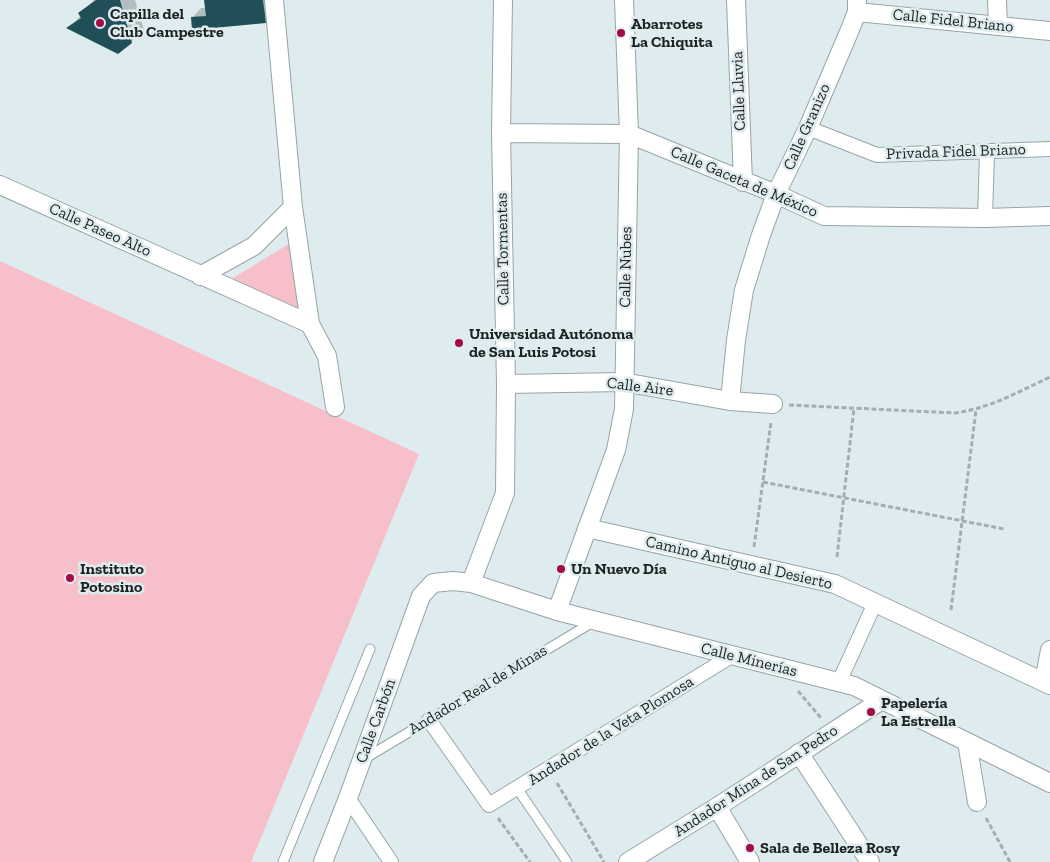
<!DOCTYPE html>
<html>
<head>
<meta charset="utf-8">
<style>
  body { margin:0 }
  canvas { display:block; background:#dfecef }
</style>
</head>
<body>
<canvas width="1050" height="862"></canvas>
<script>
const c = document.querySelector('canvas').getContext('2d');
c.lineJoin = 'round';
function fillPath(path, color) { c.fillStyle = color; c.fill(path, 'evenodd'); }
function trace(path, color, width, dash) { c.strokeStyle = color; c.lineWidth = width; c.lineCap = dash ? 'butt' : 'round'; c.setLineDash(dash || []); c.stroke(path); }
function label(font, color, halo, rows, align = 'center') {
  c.font = font + ' "Zilla Slab",serif'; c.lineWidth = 5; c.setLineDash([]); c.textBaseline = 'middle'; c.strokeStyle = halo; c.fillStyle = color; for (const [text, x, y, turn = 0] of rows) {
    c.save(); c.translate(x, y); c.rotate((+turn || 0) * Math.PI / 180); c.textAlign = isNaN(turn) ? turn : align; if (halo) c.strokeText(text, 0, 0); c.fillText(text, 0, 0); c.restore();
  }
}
const green = new Path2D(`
  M 292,242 L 301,307 L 296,315 L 228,281 Z
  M 0,261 L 419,454 L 251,862 L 0,862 Z`);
const shadow = new Path2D(`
  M 94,0 L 135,0 L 144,30 L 131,42 L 69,28 L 81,15 L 80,14 Z
  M 205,0 L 273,0 L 274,12 L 265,21 L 192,18 L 201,8 L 206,8 Z`);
const building = new Path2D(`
  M 96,0 L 120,0 L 132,43 L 118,54 L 66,28 L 81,18 L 78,13 Z
  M 204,0 L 263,0 L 266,23 L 192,30 L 191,17 L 206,16 Z`);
const path = new Path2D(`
  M 789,405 L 955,413 C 990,408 1018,392 1050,377
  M 763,482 L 1004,529
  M 754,547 L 771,422
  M 837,557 L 854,408
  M 951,610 L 976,410
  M 798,691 L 821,718
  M 557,783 L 604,862
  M 498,818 L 530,862
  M 986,818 L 1010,862`);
const service = new Path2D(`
  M 364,759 L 593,622
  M 517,788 L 567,862
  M 283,862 L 370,649`);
const pedestrian = new Path2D(`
  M 808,128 L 877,155 L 1050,149
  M 985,218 L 987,151
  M 839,682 L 875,603
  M 429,720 L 489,805 L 733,655
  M 348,798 L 391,862`);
const minor = new Path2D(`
  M 274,0 L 293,207 L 310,324
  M 736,0 L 743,182
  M 997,0 L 998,25
  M 857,12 L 1050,31
  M 501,133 L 629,134 L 776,194 L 824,216 L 985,218 L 1050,216
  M 0,185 L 310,324 L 327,356 L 335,407
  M 200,276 L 254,246 L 293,207
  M 506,384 L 623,382 L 730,401 L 773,404
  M 730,401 L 736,340 L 744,290 L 761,235 L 776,194 L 808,128 L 849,32 L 857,12 L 857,0
  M 587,528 L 835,584 L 1050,685
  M 471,583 L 505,493 L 506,384 L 501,133 L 503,0
  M 557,611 L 616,450 L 624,409 L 629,134 L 624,0
  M 1044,682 L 1050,650
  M 967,742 L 977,802
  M 799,753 L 870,862
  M 717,807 L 750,862
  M 323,862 L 348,798 L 421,596 L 433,583 L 453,581 L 471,583 L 557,611 L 854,686 L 1050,783
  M 628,862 L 717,807 L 882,700`);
const markers = [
  [100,23,5,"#a40b46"],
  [621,33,5,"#a40b46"],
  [459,343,5,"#a40b46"],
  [561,569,5,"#a40b46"],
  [70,578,5,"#a40b46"],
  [871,712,5,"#a40b46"],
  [750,848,5,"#a40b46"]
];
const poiNames = [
  ["Capilla del",110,14],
  ["Club Campestre",110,32],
  ["Abarrotes",631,24],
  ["La Chiquita",631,42],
  ["Universidad Autónoma",469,334],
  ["de San Luis Potosi",469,352],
  ["Instituto",80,569],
  ["Potosino",80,587],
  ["Un Nuevo Día",571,569],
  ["Papelería",881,703],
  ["La Estrella",881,721],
  ["Sala de Belleza Rosy",760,848]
];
const streetNames = [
  ["Calle Fidel Briano",953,21,6],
  ["Calle Lluvia",739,91,-92],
  ["Calle Granizo",807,127,-66],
  ["Privada Fidel Briano",956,152,-2],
  ["Calle Gaceta de México",744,182,23],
  ["Calle Paseo Alto",100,230,24],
  ["Calle Tormentas",503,249,-91],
  ["Calle Nubes",626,267,-89],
  ["Calle Aire",640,387,7],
  ["Camino Antiguo al Desierto",739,563,13],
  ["Calle Minerías",749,660,14],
  ["Andador Real de Minas",478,690,-31],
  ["Calle Carbón",376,721,-70],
  ["Andador de la Veta Plomosa",611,731,-32],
  ["Andador Mina de San Pedro",756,781,-33]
];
fillPath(green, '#f7bfc9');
fillPath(shadow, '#0003');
fillPath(building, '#214f58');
trace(service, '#97a4a7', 11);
trace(pedestrian, '#97a4a7', 16);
trace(minor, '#97a4a7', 20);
trace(path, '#a3aeb0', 3, [5, 2.5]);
trace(service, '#fff', 9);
trace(pedestrian, '#fff', 14);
trace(minor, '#fff', 18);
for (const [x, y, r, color] of markers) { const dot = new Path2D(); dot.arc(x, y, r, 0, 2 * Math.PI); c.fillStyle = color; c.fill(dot); trace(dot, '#dfecef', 2); }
label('bold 16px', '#1d2223', '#dfecef', poiNames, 'left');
label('16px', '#1d2223', '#dfecef', streetNames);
</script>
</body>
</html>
